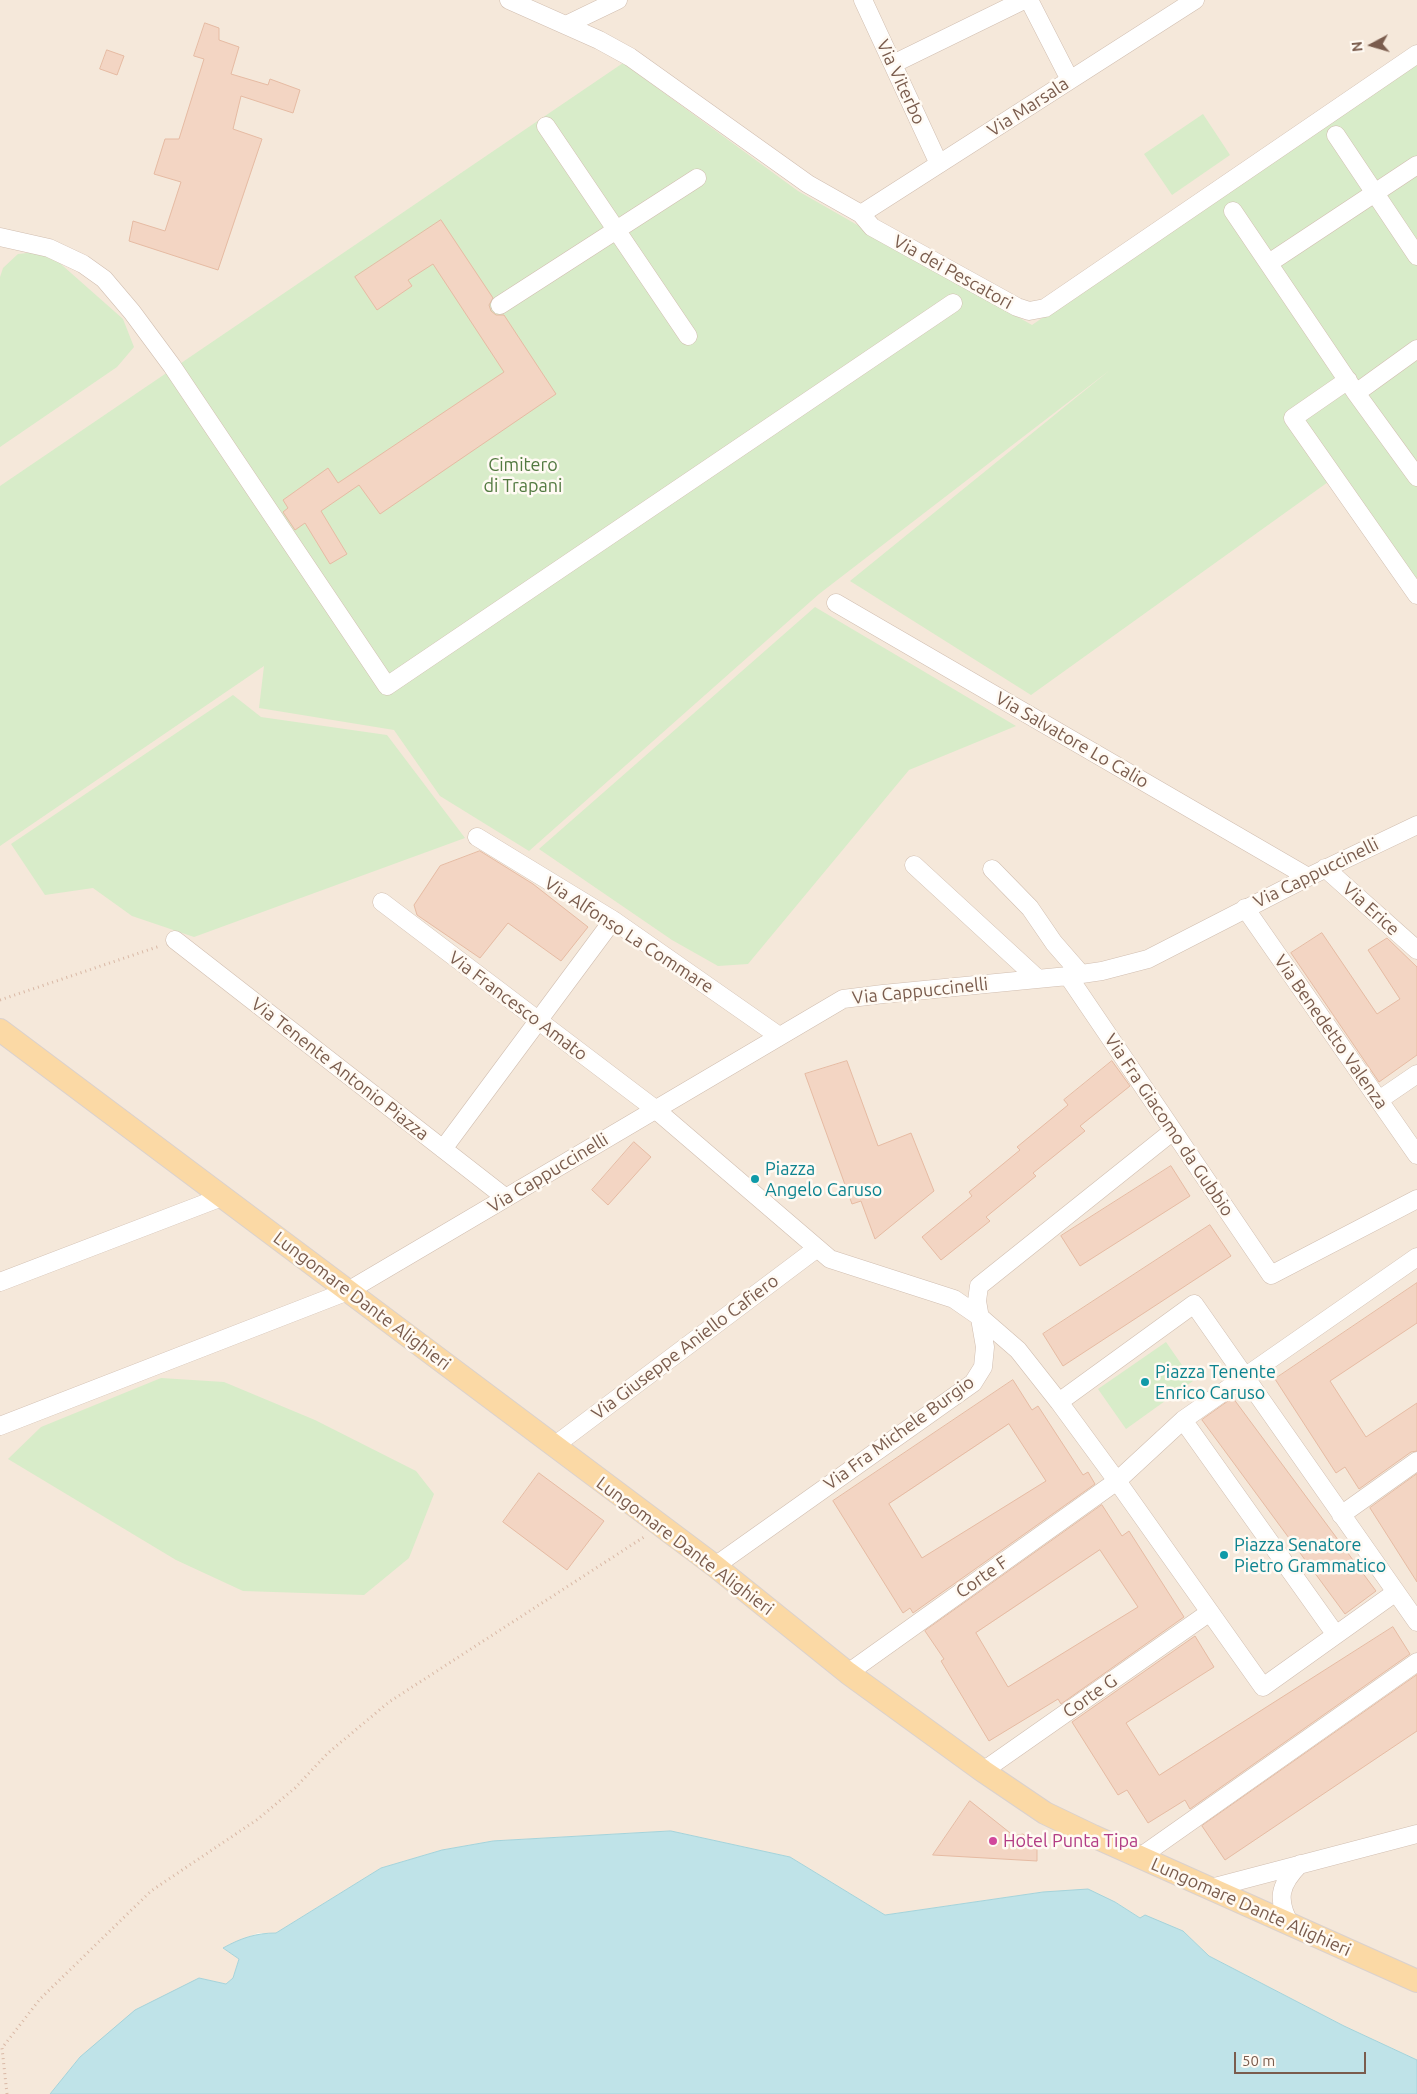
<!DOCTYPE html>
<html>
<head>
<meta charset="utf-8">
<style>
  body { margin:0 }
  #map { position:relative; width:1417px; height:2094px; overflow:hidden; background:#fdf6ec; font-family:Ubuntu,sans-serif }
  canvas { display:block }
  .north { position:absolute; left:1347px; top:20px; width:50px; height:50px; -webkit-text-stroke:4px #fffaf3; paint-order:stroke; rotate:264deg; font-size:14px; font-weight:700; line-height:20px; text-align:center; color:#7a5c4d }
  .north::after { content:''; display:block; margin:auto; width:18px; height:22px; background:#7a5c4d; clip-path:polygon(50% 0,100% 100%,50% 72%,0 100%) }
  .scale { position:absolute; left:1234px; top:2052px; width:132px; height:22px; box-sizing:border-box; border:2px solid #7a5c4d; border-top:0; padding-left:6px; font-size:15px; line-height:18px; white-space:nowrap; color:#7a5c4d; -webkit-text-stroke:4px #fffaf3; paint-order:stroke }
</style>
</head>
<body>
<div id="map">
<canvas width="1417" height="2094"></canvas>
<div class="north">N</div>
<div class="scale">50 m</div>
</div>
<script>
const c = document.querySelector('canvas').getContext('2d');
c.lineJoin = 'round';
function fillPath(path, color) { c.fillStyle = color; c.fill(path, 'evenodd'); }
function trace(path, color, width, dash) { c.strokeStyle = color; c.lineWidth = width; c.lineCap = dash ? 'butt' : 'round'; c.setLineDash(dash || []); c.stroke(path); }
function label(font, color, halo, rows, align = 'center') {
  c.font = font + ' Ubuntu,sans-serif'; c.lineWidth = 5; c.setLineDash([]); c.textBaseline = 'middle'; c.strokeStyle = halo; c.fillStyle = color; for (const [text, x, y, turn = 0] of rows) {
    c.save(); c.translate(x, y); c.rotate((+turn || 0) * Math.PI / 180); c.textAlign = isNaN(turn) ? turn : align; if (halo) c.strokeText(text, 0, 0); c.fillText(text, 0, 0); c.restore();
  }
}
const residential = new Path2D(`
  M 0,0 L 1417,0 L 1417,2060 L 1344,2026 L 1209,1956 L 1183,1931 L 1140,1918 L 1115,1902 L 1043,1892 L 885,1915 L 790,1857 L 671,1831 L 493,1841 L 442,1850 L 381,1868 L 276,1933 L 258,1933 L 223,1948 L 239,1959 L 233,1978 L 226,1984 L 199,1978 L 80,2057 L 50,2094 L 0,2094 Z`);
const green = new Path2D(`
  M 1417,61 L 1417,581 L 1342,472 L 1031,695 L 850,581 L 1110,370 L 819,594 L 529,851 L 440,796 L 394,730 L 259,708 L 264,666 L 0,846 L 0,486 L 623,63 L 798,191 L 1032,325 Z
  M 1203,114 L 1230,155 L 1172,195 L 1144,154 Z
  M 36,252 L 54,258 L 123,319 L 134,347 L 117,367 L 0,447 L 0,277 L 3,268 L 18,254 Z
  M 815,607 L 1016,726 L 909,770 L 748,964 L 718,966 L 672,940 L 539,849 Z
  M 233,695 L 261,717 L 387,735 L 465,838 L 194,937 L 132,916 L 93,888 L 45,895 L 11,844 Z
  M 1166,1342 L 1193,1381 L 1126,1429 L 1098,1389 Z
  M 161,1378 L 224,1382 L 315,1420 L 416,1471 L 434,1494 L 409,1558 L 364,1595 L 243,1591 L 176,1560 L 8,1459 L 41,1427 Z`);
const water = new Path2D(`
  M 671,1831 L 790,1857 L 885,1915 L 1043,1892 L 1088,1889 L 1115,1902 L 1140,1918 L 1145,1915 L 1183,1931 L 1209,1956 L 1344,2026 L 1417,2060 L 1417,2094 L 50,2094 L 80,2057 L 135,2010 L 199,1978 L 226,1984 L 233,1978 L 239,1959 L 223,1948 C 241,1938 256,1933 276,1933 L 381,1868 L 442,1850 L 493,1841 Z`);
const building = new Path2D(`
  M 205,23 L 219,28 L 219,40 L 239,47 L 231,74 L 268,85 L 270,79 L 300,90 L 293,113 L 241,96 L 233,129 L 262,139 L 218,270 L 129,241 L 133,221 L 165,231 L 181,182 L 154,174 L 165,139 L 179,139 L 204,59 L 194,56 Z
  M 107,50 L 124,56 L 117,75 L 100,69 Z
  M 441,220 L 493,298 L 489,305 L 491,311 L 496,315 L 504,315 L 556,394 L 380,514 L 359,485 L 321,511 L 347,554 L 330,564 L 305,523 L 295,530 L 283,512 L 288,508 L 283,500 L 328,468 L 338,483 L 504,372 L 433,264 L 408,280 L 412,286 L 377,310 L 355,277 Z
  M 480,851 L 533,884 L 588,927 L 561,961 L 508,923 L 480,958 L 417,915 L 414,905 L 440,866 Z
  M 1322,933 L 1377,1014 L 1400,999 L 1368,950 L 1387,938 L 1417,967 L 1417,1055 L 1379,1082 L 1291,953 Z
  M 847,1061 L 878,1146 L 911,1133 L 934,1191 L 875,1239 L 861,1201 L 852,1204 L 805,1074 Z
  M 1112,1061 L 1130,1086 L 1080,1126 L 1085,1131 L 1033,1173 L 1036,1176 L 986,1217 L 990,1221 L 941,1260 L 922,1237 L 972,1196 L 969,1192 L 1020,1150 L 1017,1147 L 1068,1105 L 1064,1100 Z
  M 634,1142 L 651,1157 L 608,1205 L 592,1190 Z
  M 1171,1166 L 1190,1196 L 1080,1266 L 1061,1236 Z
  M 1210,1225 L 1231,1256 L 1063,1366 L 1043,1334 Z
  M 1417,1283 L 1417,1323 L 1330,1381 L 1366,1437 L 1417,1403 L 1417,1451 L 1411,1452 L 1359,1489 L 1345,1467 L 1336,1473 L 1275,1379 Z
  M 1013,1380 L 1032,1410 L 1038,1406 L 1083,1475 L 1088,1472 L 1095,1484 L 913,1613 L 910,1608 L 903,1613 L 833,1501 ZM 1009,1424 L 1046,1481 L 922,1558 L 889,1504 Z
  M 1233,1398 L 1376,1591 L 1345,1614 L 1202,1420 Z
  M 539,1473 L 604,1521 L 567,1570 L 503,1522 Z
  M 1417,1474 L 1417,1582 L 1370,1508 Z
  M 1102,1505 L 1122,1536 L 1129,1531 L 1184,1617 L 1061,1704 L 1058,1699 L 989,1741 L 941,1661 L 944,1659 L 925,1631 ZM 1100,1550 L 1138,1607 L 1008,1687 L 976,1633 Z
  M 1393,1627 L 1410,1654 L 1190,1809 L 1185,1800 L 1148,1823 L 1127,1790 L 1118,1795 L 1072,1722 L 1195,1636 L 1214,1667 L 1126,1723 L 1159,1775 Z
  M 1417,1675 L 1417,1731 L 1225,1860 L 1202,1826 Z
  M 970,1801 L 1014,1836 L 1023,1834 L 1037,1846 L 1037,1861 L 933,1855 Z`);
const path = new Path2D(`
  M 0,1000 L 160,946
  M 7,2094 L 2,2048 L 40,1999 L 151,1891 L 258,1819 L 295,1788 L 328,1753 L 389,1702 L 644,1537`);
const minor = new Path2D(`
  M 509,0 L 599,40 L 630,57 L 808,184 L 861,214 L 872,227 L 1017,307 L 1029,311 L 1045,308 L 1417,54
  M 863,0 L 939,164
  M 1029,0 L 1070,80
  M 566,25 L 618,0
  M 893,64 L 1024,0
  M 546,126 L 688,336
  M 1336,135 L 1417,256
  M 1233,211 L 1356,393 L 1417,477
  M 861,214 L 1195,0
  M 0,237 L 49,248 L 83,264 L 104,279 L 132,312 L 172,366 L 387,686 L 953,303
  M 1269,263 L 1417,165
  M 500,305 L 697,178
  M 1348,380 L 1293,418 L 1417,595
  M 1356,393 L 1417,349
  M 836,603 L 1308,877
  M 477,837 L 613,920 L 779,1036
  M 914,865 L 1038,979
  M 1325,868 L 1417,950
  M 992,869 L 1030,908 L 1054,943 L 1081,974
  M 382,902 L 655,1109 L 830,1259 L 954,1299 L 980,1317 L 1018,1350 L 1059,1402 L 1117,1481 L 848,1673
  M 1245,908 L 1417,1155
  M 175,940 L 506,1198
  M 1068,976 L 1271,1275 L 1417,1199
  M 1379,1100 L 1417,1074
  M 443,1149 L 613,920
  M 0,1282 L 222,1197
  M 1059,1402 L 1194,1304 L 1417,1622
  M 1183,1420 L 1417,1257
  M 0,1426 L 348,1291 L 843,999 L 883,994 L 1068,976 L 1102,971 L 1148,959 L 1308,877 L 1417,825
  M 554,1446 L 816,1249
  M 1341,1515 L 1417,1461
  M 715,1566 L 973,1383 L 983,1367 L 985,1347 L 977,1301 L 979,1286 L 1173,1131
  M 1336,1635 L 1183,1420 L 1117,1481 L 1263,1687 L 1396,1592
  M 983,1771 L 1210,1612
  M 1140,1857 L 1417,1662
  M 1211,1888 L 1417,1834
  M 1291,1926 C 1276,1900 1279,1885 1300,1864`);
const major = new Path2D(`
  M 0,1030 L 715,1566 L 848,1673 L 983,1771 L 1045,1813 L 1093,1836 L 1417,1981`);
const markers = [
  [755,1179,5,"#0f9aa8"],
  [1145,1382,5,"#0f9aa8"],
  [1224,1555,5,"#0f9aa8"],
  [993,1841,5,"#d1479c"]
];
const streetNames = [
  ["Via Viterbo",901,82,65],
  ["Via Marsala",1028,107,-33],
  ["Via dei Pescatori",953,272,29],
  ["Via Salvatore Lo Calio",1072,740,30],
  ["Via Cappuccinelli",1316,873,-26],
  ["Via Erice",1371,909,42],
  ["Via Alfonso La Commare",629,935,33],
  ["Via Cappuccinelli",920,991,-6],
  ["Via Francesco Amato",518,1006,37],
  ["Via Benedetto Valenza",1331,1032,55],
  ["Via Tenente Antonio Piazza",340,1069,38],
  ["Via Fra Giacomo da Gubbio",1169,1125,56],
  ["Via Cappuccinelli",548,1173,-31],
  ["Lungomare Dante Alighieri",362,1301,37],
  ["Via Giuseppe Aniello Cafiero",685,1347,-37],
  ["Via Fra Michele Burgio",899,1433,-36],
  ["Lungomare Dante Alighieri",685,1546,37],
  ["Corte F",982,1577,-35],
  ["Corte G",1090,1696,-35],
  ["Lungomare Dante Alighieri",1251,1907,24]
];
const parkNames = [
  ["Cimitero",523,465],
  ["di Trapani",523,486]
];
const cultureNames = [
  ["Piazza",765,1169],
  ["Angelo Caruso",765,1190],
  ["Piazza Tenente",1155,1372],
  ["Enrico Caruso",1155,1393],
  ["Piazza Senatore",1234,1545],
  ["Pietro Grammatico",1234,1566]
];
const hotelNames = [
  ["Hotel Punta Tipa",1003,1841]
];
fillPath(residential, '#f5e8da');
fillPath(green, '#d8ecc9');
fillPath(water, '#bfe3e8');
trace(water, '#a5d3da', 1);
fillPath(building, '#f3d5c3');
trace(building, '#e6bba3', 1);
trace(minor, '#d1beb0', 19);
trace(major, '#dad1cd', 24);
trace(path, '#d9b8a5', 3, [1, 4]);
trace(minor, '#fff', 18);
trace(major, '#fbd9a5', 22);
for (const [x, y, r, color] of markers) { const dot = new Path2D(); dot.arc(x, y, r, 0, 2 * Math.PI); c.fillStyle = color; c.fill(dot); trace(dot, '#fffaf3', 2); }
label('18px', '#7a5c4d', '#fffaf3', streetNames);
label('18px', '#537a41', '#fffaf3', parkNames);
label('18px', '#0d838f', '#fffaf3', cultureNames, 'left');
label('18px', '#b23c85', '#fffaf3', hotelNames, 'left');
</script>
</body>
</html>
